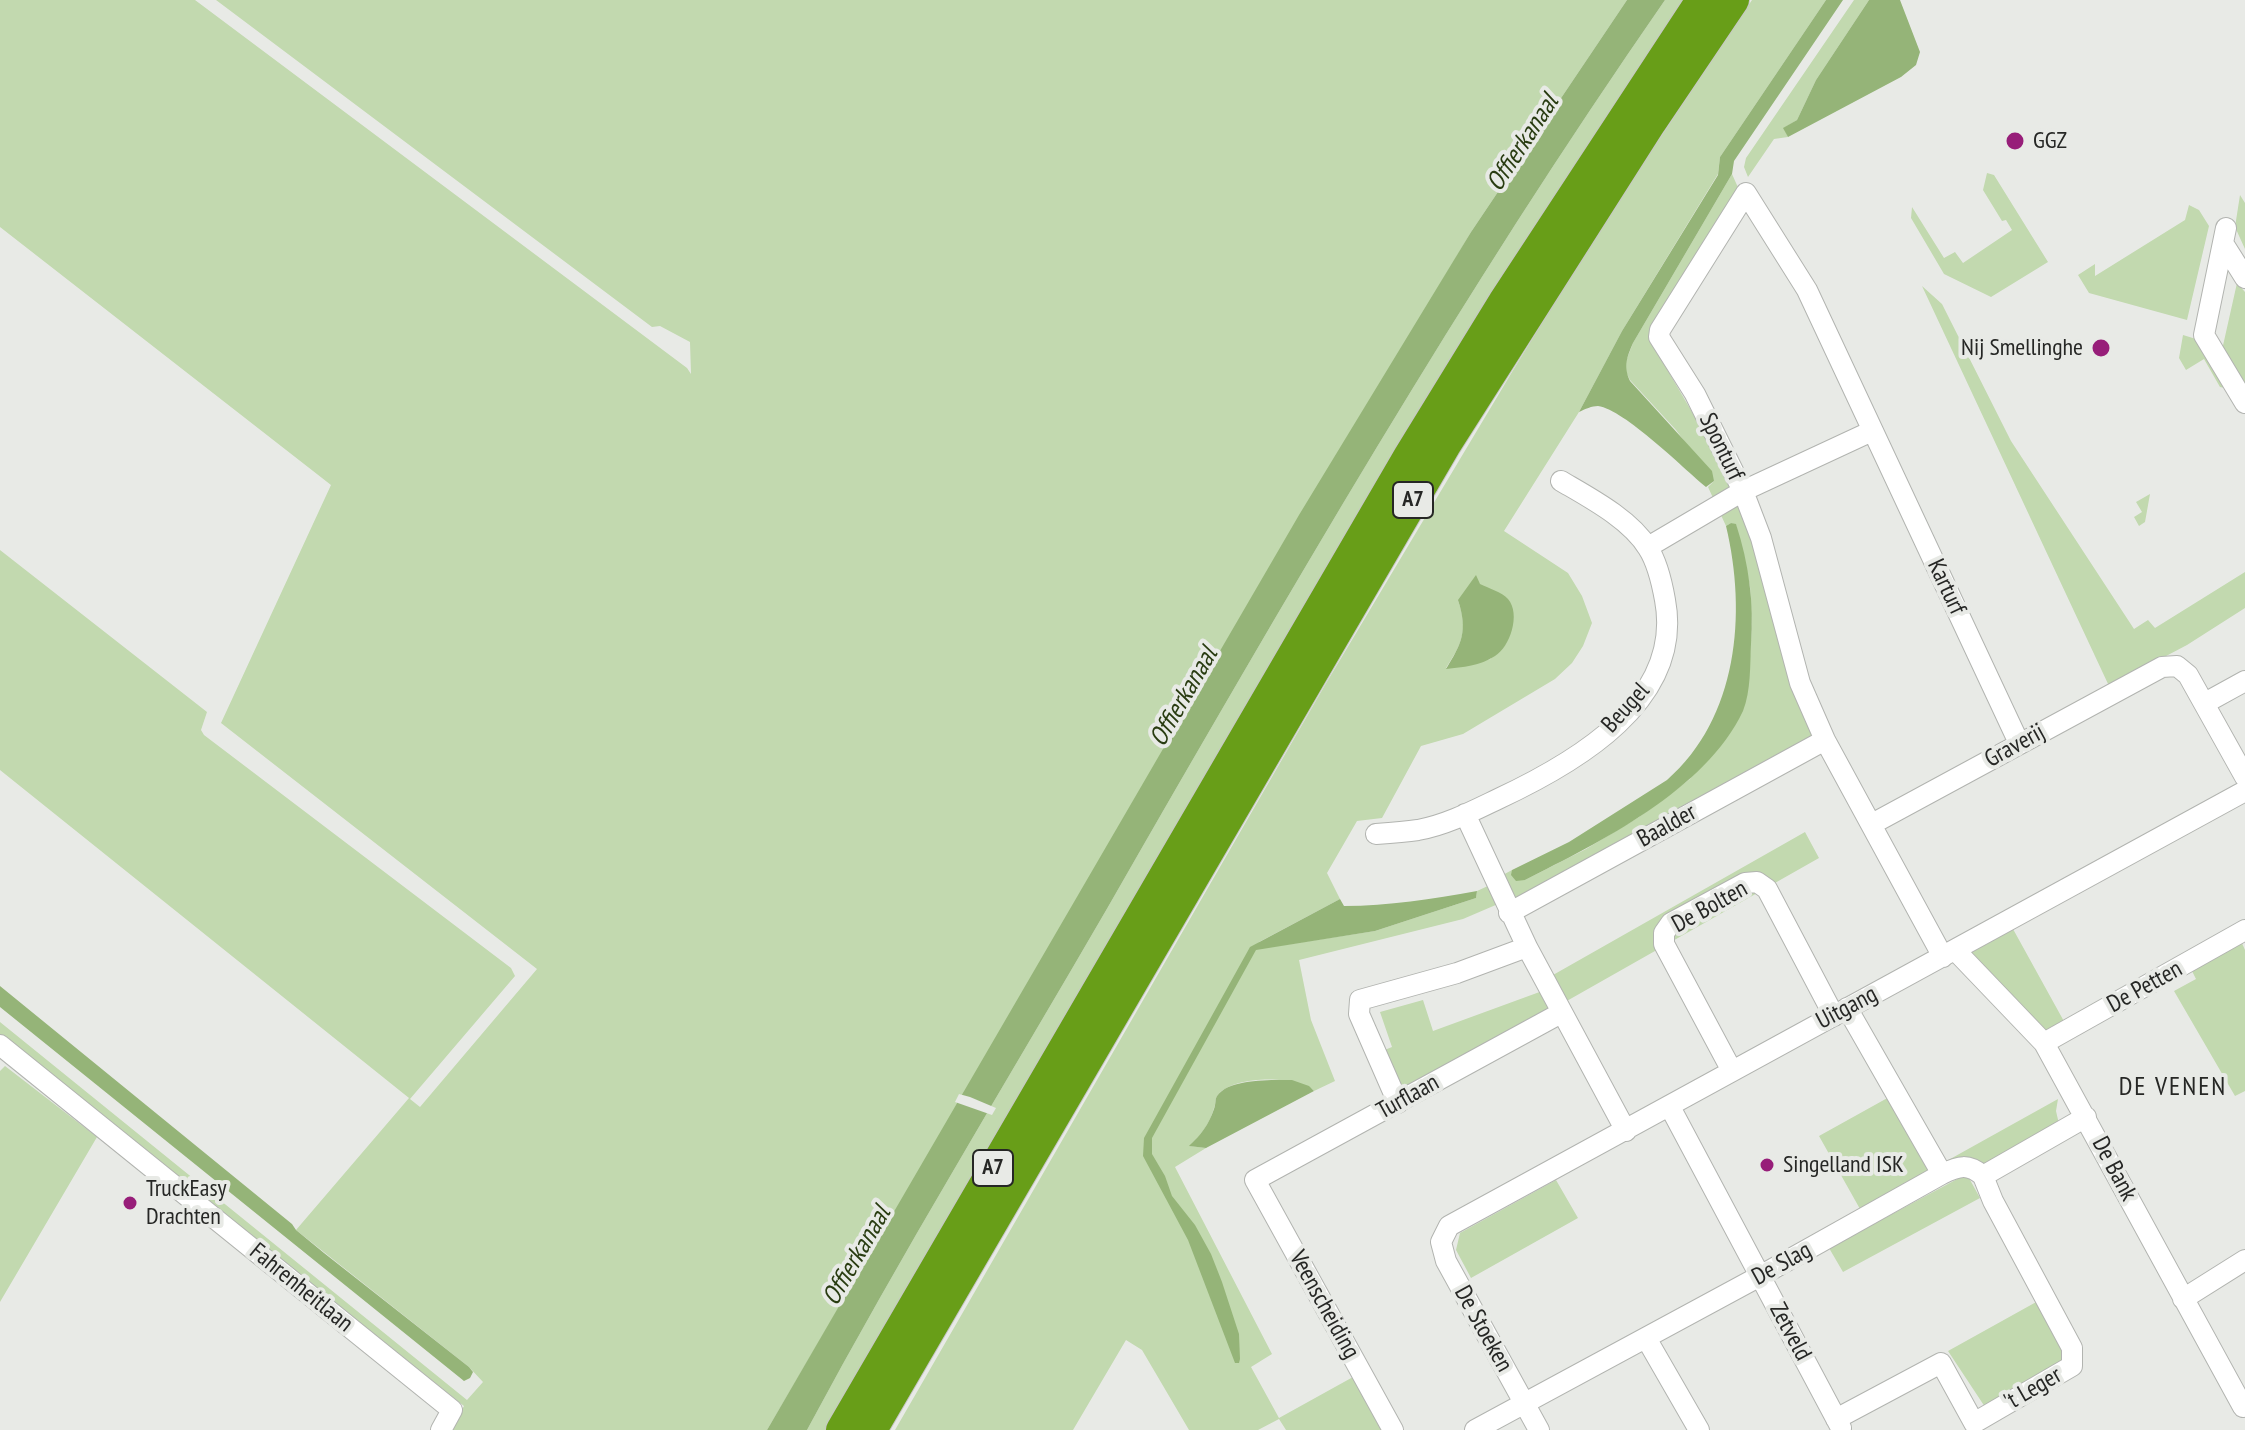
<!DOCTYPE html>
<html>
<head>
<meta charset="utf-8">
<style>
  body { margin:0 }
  canvas { display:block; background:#e8eae6 }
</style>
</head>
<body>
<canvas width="2245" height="1430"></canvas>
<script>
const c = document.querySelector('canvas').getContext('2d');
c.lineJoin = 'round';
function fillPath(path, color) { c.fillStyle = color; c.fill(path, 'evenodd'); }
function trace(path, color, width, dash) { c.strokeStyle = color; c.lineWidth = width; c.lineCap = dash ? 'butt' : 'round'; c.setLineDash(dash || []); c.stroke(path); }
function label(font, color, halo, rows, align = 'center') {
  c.font = font + ' "PT Sans Narrow",sans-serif'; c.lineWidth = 8; c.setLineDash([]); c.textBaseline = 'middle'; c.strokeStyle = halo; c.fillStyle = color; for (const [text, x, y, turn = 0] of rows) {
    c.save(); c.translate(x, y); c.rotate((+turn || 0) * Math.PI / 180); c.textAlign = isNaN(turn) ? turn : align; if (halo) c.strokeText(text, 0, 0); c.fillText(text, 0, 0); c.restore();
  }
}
const green = new Path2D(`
  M 0,0 L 195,0 L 687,368 L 691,374 L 690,342 L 660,326 L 652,327 L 216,0 L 1627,0 L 1471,232 L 767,1430 L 451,1430 L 464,1406 L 0,1035 L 0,1022 L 467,1400 L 483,1382 L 469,1367 L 296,1230 L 409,1098 L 0,770 L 0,550 L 207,712 L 201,730 L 204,735 L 511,968 L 515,976 L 410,1099 L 420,1107 L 537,969 L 221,723 L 331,485 L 0,227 Z
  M 1665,0 L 1688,0 L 1017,1108 L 826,1430 L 807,1430 C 902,1253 1007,1081 1108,907 C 1285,599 1462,292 1665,0 Z
  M 1752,0 L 1826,0 L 1720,157 L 1718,174 L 1622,331 L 1579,412 L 1504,531 L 1568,573 L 1582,596 L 1592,623 L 1583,646 L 1572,663 L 1555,679 L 1463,734 L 1421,746 L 1382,818 L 1357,821 L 1327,873 L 1340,899 L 1259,942 L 1257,949 L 1375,931 L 1476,898 L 1477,891 L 1490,885 L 1498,904 L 1463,919 L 1299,960 L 1311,1020 L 1335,1081 L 1314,1091 C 1298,1075 1231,1075 1217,1096 C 1215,1099 1216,1104 1214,1108 C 1210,1123 1201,1135 1190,1146 L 1206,1148 L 1175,1167 L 1272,1354 L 1251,1367 L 1279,1418 L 1353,1377 L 1382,1430 L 1286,1430 L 1279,1419 L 1258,1430 L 1189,1430 L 1142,1350 L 1126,1340 L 1073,1430 L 895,1430 L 1325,685 L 1512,372 L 1602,225 ZM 1458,600 L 1491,659 L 1446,668 C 1463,642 1468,630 1458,600 Z
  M 1854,0 L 1869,0 L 1816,80 L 1797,120 L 1784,128 L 1788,137 L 1774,139 L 1748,177 L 1744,167 L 1746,158 Z
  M 1987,173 L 1994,175 L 2048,262 L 1991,297 L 1944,274 L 1911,218 L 1912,207 L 1944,258 L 1955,252 L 1963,263 L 2012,230 L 2006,220 L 2002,221 L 1983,190 Z
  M 1732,174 L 1740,192 L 1656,344 L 1657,352 L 1734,484 L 1817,731 L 1812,738 L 1518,903 L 1499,877 L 1512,870 L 1525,880 L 1586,849 L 1639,817 L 1690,779 L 1748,688 L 1752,625 L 1750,586 L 1736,525 L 1731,523 L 1726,526 L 1708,487 L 1714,481 L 1676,430 L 1630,380 L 1626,372 L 1626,361 L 1633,343 Z
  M 2240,195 L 2245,203 L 2245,249 L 2235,227 Z
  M 2189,205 L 2199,210 L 2209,226 L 2187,320 L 2089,293 L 2078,275 L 2095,264 L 2095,276 L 2185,220 Z
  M 2237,283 L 2245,292 L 2245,389 L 2222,350 Z
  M 1922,286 L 1942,304 L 2011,441 L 2134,629 L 2148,620 L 2155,628 L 2245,572 L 2245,608 L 2187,645 L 2109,686 Z
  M 2183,335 L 2196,339 L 2225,388 L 2220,387 L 2204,359 L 2186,370 L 2179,358 Z
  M 2150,494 L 2145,522 L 2139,526 L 2134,517 L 2142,512 L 2136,502 Z
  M 1805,832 L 1819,858 L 1565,1002 L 1553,975 Z
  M 2013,929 L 2066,1025 L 2046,1036 L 1967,955 Z
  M 2241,941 L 2245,950 L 2245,1091 L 2235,1096 L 2174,991 L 2196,979 L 2191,969 Z
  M 1545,990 L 1556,1010 L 1401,1096 L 1382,1051 L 1392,1047 L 1380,1012 L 1423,1000 L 1433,1031 Z
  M 5,1066 L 97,1137 L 0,1302 L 0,1071 Z
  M 1891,1096 L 1932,1169 L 1860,1209 L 1819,1136 Z
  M 2058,1099 L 2056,1111 L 2059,1124 L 1997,1165 L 1943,1163 Z
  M 1961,1177 L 1969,1178 L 1980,1198 L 1843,1272 L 1829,1248 Z
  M 1556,1180 L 1578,1218 L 1471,1278 L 1456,1250 L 1460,1233 Z
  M 2038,1301 L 2067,1361 L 1987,1410 L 1948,1351 Z`);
const water = new Path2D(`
  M 1627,0 L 1665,0 C 1462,292 1285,599 1108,907 C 1007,1081 902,1253 807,1430 L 767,1430 L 1299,515 L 1471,232 Z
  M 1826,0 L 1843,0 L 1734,161 L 1732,174 L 1633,343 C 1627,357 1623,366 1630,381 L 1712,471 L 1714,481 L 1706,487 C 1683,468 1625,410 1598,406 C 1592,406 1585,409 1579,412 L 1622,331 L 1718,175 L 1720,157 Z
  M 1869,0 L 1900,0 L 1920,52 L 1916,65 L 1901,77 L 1788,137 L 1783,128 L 1797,120 L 1816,80 Z
  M 1731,523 L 1736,524 C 1749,564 1754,603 1751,644 C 1750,665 1751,691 1743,711 C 1705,791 1600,842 1525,880 L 1516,881 L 1511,875 L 1512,870 L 1569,842 L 1667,780 C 1738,718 1747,614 1726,526 Z
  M 1476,575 L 1480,584 C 1488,588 1502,592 1508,599 C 1521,614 1510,647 1495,656 C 1480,666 1463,667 1446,669 C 1462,643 1468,631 1458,600 Z
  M 1477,891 L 1476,898 L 1375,931 L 1256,950 L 1152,1138 L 1152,1154 L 1165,1176 L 1172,1196 L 1195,1225 L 1211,1254 L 1222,1282 L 1239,1334 L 1240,1359 L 1239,1363 L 1235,1363 L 1188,1240 L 1143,1156 L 1144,1138 L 1250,947 L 1340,899 L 1344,906 C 1389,906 1432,899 1477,891 Z
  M 0,986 L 292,1224 L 296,1230 L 324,1253 L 469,1367 L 473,1372 L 470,1378 L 464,1381 L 0,1007 Z
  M 1292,1080 L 1309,1086 L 1314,1091 L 1206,1148 L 1189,1146 C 1201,1135 1209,1124 1214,1109 C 1216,1104 1215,1099 1217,1096 C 1229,1078 1274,1080 1292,1080 Z`);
const pier = new Path2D(`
  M 959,1094 L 970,1097 L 996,1108 L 992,1115 L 955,1102 Z`);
const minor = new Path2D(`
  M 2226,228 L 2204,335 L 2245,403
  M 2223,243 L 2245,278
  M 1648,547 L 1743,491 L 1872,431
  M 2205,703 L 2245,681
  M 1872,824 L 2162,667 L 2177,666 L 2188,675 L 2245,777
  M 1376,834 C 1390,833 1404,832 1418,830 C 1446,825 1473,811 1498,799 C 1575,763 1684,701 1665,600 C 1662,583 1657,562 1648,548 C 1630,519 1590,498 1561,481
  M 1509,913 L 1825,740
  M 1527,947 L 1626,1131
  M 1955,950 L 2044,1043 L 2243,1407 L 2245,1406
  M 1943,957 L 1825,740 L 1800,683 L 1761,538 L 1743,491 L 1695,394 L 1659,337 L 1660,330 L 1746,193 L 1807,290 L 2019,743
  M 1847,1008 L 1942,1174
  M 2044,1043 L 2245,930
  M 0,1045 L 452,1410 L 441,1430
  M 1732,1071 L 1664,944 L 1664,933 L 1671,923 L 1745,883 L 1757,882 L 1767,889 L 1834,1016
  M 1398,1103 L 1359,1014 L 1360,1000 L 1457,973 L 1527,947 L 1465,814
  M 1670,1107 L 1841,1428
  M 2183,1299 L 2245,1260
  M 1646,1338 L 1699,1430
  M 1836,1419 L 1941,1363 L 1974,1423 L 2072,1366 L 2072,1348 L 1993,1201 L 1983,1176
  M 1393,1430 L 1255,1180 L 1561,1013
  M 1475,1430 L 1760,1276 L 1942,1174 C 1959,1166 1968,1163 1983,1176 L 2086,1117
  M 1539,1430 L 1446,1261 L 1441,1242 L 1449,1226 L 2245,791`);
const highway = new Path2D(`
  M 841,1430 L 1409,455 L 1503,302 L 1701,0
  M 872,1430 L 1446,445 L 1651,123 L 1734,0`);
const markers = [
  [2015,141,10,"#971e79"],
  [2101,348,10,"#971e79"],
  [1767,1165,8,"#971e79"],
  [130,1203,8,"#971e79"]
];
const shields = [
  [1413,500,40],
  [993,1168,40]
];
const shieldNames = [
  ["A7",1413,500],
  ["A7",993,1168]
];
const poiNames = [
  ["GGZ",2033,141],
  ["Nij Smellinghe",2083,348,"right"],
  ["Singelland ISK",1783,1165],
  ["TruckEasy",146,1189],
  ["Drachten",146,1217]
];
const streetNames = [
  ["Sponturf",1721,447,64],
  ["Karturf",1946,587,65],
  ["Beugel",1626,708,-48],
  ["Graverij",2015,746,-29],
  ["Baalder",1667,826,-29],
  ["De Bolten",1710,907,-29],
  ["De Petten",2145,987,-29],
  ["Uitgang",1847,1008,-28],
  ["Turflaan",1408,1097,-29],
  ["De Bank",2114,1169,62],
  ["De Slag",1782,1264,-29],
  ["Fahrenheitlaan",301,1288,39],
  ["Veenscheiding",1324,1305,61],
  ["De Stoeken",1483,1329,61],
  ["Zetveld",1790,1332,62],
  ["'t Leger",2033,1389,-30]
];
const waterNames = [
  ["Offierkanaal",1523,143,-57],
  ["Offierkanaal",1184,697,-60],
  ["Offierkanaal",857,1256,-60]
];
const neighbourhoodNames = [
  ["DE VENEN",2173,1088]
];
fillPath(green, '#c2d9af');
fillPath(water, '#95b478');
fillPath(pier, '#e8eae6');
trace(minor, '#b2b4b0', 22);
trace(highway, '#c7c7c6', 32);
trace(minor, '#fff', 20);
trace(highway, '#689e18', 30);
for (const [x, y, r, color] of markers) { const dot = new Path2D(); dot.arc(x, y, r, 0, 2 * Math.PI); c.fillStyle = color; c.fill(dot); trace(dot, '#e8eae6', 3); }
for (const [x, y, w] of shields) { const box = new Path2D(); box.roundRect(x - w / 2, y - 18, w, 36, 6); c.fillStyle = '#e8eae6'; c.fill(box); trace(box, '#262725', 2); }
label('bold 22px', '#262725', null, shieldNames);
label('24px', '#262725', '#e8eae6', poiNames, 'left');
label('24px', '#262725', '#e8eae6', streetNames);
label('italic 26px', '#293c11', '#e8eae6', waterNames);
c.letterSpacing = '2px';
label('26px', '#262725', '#e8eae6', neighbourhoodNames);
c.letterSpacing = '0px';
</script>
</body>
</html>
